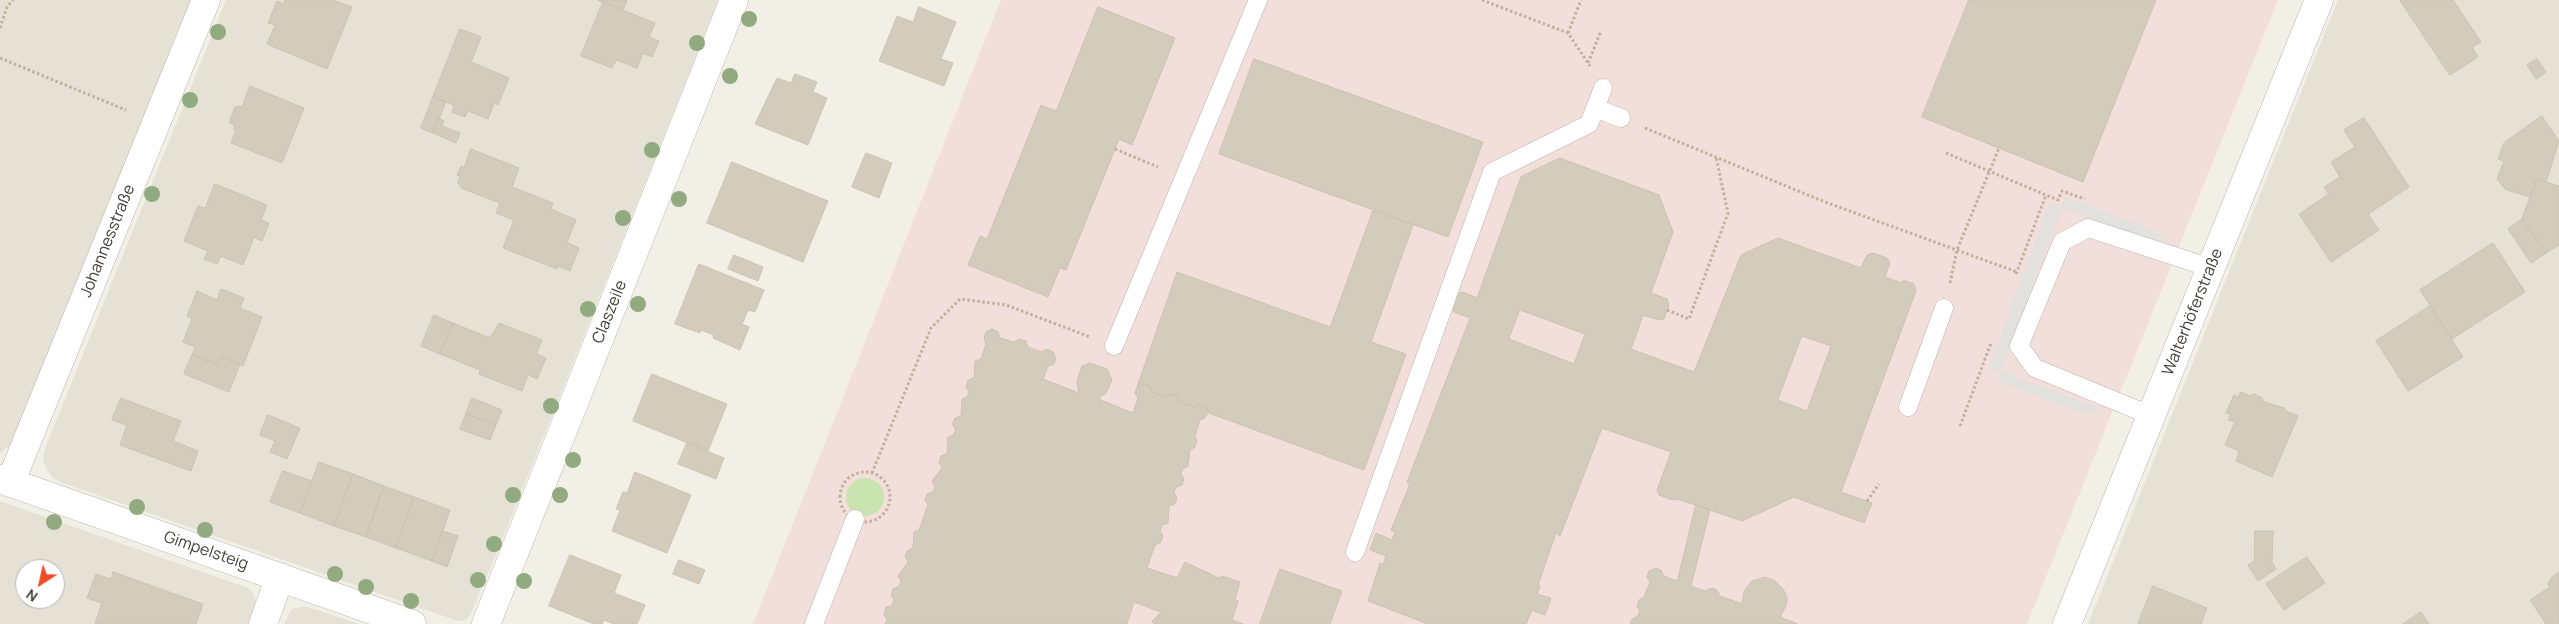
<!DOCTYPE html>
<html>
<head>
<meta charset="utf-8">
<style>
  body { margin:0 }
  #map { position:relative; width:2559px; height:624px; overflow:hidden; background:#f2efe6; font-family:Manrope,sans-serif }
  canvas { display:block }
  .north { position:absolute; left:15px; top:559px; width:50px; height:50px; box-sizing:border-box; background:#fff; border:1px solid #b4b2af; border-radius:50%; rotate:215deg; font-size:14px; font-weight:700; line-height:20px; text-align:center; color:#443f36 }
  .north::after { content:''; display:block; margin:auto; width:18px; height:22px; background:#ec4b23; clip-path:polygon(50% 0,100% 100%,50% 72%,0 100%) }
</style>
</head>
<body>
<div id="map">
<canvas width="2559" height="624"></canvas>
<div class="north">N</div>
</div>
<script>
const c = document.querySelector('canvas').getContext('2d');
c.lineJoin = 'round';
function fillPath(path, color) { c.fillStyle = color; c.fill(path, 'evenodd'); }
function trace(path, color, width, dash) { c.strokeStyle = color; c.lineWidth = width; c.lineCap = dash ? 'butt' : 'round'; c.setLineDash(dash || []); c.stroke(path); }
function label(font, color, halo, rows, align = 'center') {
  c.font = font + ' Manrope,sans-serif'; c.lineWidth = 4; c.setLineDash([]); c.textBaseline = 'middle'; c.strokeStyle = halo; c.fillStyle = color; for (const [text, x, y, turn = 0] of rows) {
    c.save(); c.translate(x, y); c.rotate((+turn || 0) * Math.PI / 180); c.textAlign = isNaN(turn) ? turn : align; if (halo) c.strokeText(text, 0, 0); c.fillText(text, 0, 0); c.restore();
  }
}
const residential = new Path2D(`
  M 0,0 L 192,0 L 12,443 L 0,453 Z
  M 226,0 L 718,0 L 500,545 L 470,615 L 464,621 L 458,621 L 63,483 L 52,478 L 45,466 L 43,460 L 46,446 Z
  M 2338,0 L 2559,0 L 2559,624 L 2088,624 Z
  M 0,501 L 248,588 L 253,593 L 256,601 L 249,624 L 0,624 ZM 25,569 L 55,569 L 55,599 L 25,599 Z
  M 304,606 L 308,607 L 359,624 L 284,624 L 292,609 Z`);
const medical = new Path2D(`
  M 1001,0 L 2278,0 L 2027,624 L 753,624 Z`);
const green = new Path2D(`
  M846 497a19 19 0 1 1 38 0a19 19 0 1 1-38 0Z`);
const parking = new Path2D(`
  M 2066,197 L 2160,233 L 2165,247 L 2062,208 L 2001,371 L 2102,409 L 2089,415 L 1997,381 L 2001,372 L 1989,368 L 2049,203 L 2062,207 Z`);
const building = new Path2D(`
  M 285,0 L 333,0 L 352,7 L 327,69 L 267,44 L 275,25 L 268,23 L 277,1 L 283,4 Z
  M 598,0 L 627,0 L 623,10 Z
  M 1969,0 L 2156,0 L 2083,182 L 1922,117 Z
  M 2400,0 L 2453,0 L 2481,42 L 2472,47 L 2478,57 L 2450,75 Z
  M 603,2 L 655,23 L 649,37 L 659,41 L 652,57 L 643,53 L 637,68 L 616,60 L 612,68 L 581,56 Z
  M 919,7 L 956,22 L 941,59 L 953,63 L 944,86 L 879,61 L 897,16 L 913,22 Z
  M 1098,7 L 1175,38 L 1132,145 L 1119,139 L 1066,270 L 1060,268 L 1048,297 L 968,265 L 980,236 L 987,239 L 1041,105 L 1056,111 Z
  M 460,29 L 481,37 L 471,62 L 509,78 L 498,105 L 494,103 L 488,119 L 468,111 L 465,117 L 452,112 L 454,105 L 433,97 Z
  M 1254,59 L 1483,142 L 1448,237 L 1219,154 Z
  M 2537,59 L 2546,72 L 2536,79 L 2527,65 Z
  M 795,74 L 817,82 L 813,92 L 827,98 L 808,145 L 755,124 L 777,78 L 791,83 Z
  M 250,86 L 304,108 L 282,163 L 231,143 L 236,130 L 233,129 L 235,126 L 229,122 L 235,107 L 242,106 Z
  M 433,97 L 446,102 L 433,133 L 421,128 Z
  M 2542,116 L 2559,141 L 2546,182 L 2537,179 L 2531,197 L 2506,190 L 2497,179 L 2504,161 L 2498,159 L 2504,143 Z
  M 439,118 L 444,121 L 442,126 L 460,133 L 456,143 L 433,133 Z
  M 2364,118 L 2409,187 L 2368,214 L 2379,230 L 2331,262 L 2299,214 L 2329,194 L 2324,187 L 2340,177 L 2331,162 L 2355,147 L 2344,130 Z
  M 471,149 L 519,168 L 512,187 L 553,203 L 551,209 L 576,220 L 567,242 L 579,248 L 570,271 L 558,266 L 557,269 L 503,248 L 514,220 L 496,213 L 500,203 L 461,188 L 458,182 L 460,176 L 457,175 L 461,166 L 464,167 Z
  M 866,153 L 892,163 L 879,198 L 852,187 Z
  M 1560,158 L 1659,195 L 1673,232 L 1651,293 L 1667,299 L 1669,304 L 1664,319 L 1659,320 L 1643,315 L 1631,349 L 1694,372 L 1741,255 L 1778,238 L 1861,268 L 1867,255 L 1873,253 L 1887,258 L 1890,263 L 1885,277 L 1902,283 L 1903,280 L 1914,284 L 1916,291 L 1841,492 L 1872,503 L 1864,523 L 1794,497 L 1742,521 L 1678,499 L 1672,500 L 1659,495 L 1657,490 L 1671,452 L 1602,428 L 1560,536 L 1556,533 L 1538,585 L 1540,586 L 1537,594 L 1551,598 L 1545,615 L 1532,610 L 1526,624 L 1428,624 L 1368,601 L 1380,563 L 1383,565 L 1386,556 L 1370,550 L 1376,533 L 1392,540 L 1395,532 L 1391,530 L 1410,484 L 1407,482 L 1470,318 L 1454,312 L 1452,307 L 1458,293 L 1463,292 L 1477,298 L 1521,177 ZM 1520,310 L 1585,334 L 1574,364 L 1509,339 ZM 1802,336 L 1831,346 L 1807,411 L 1778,400 Z
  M 732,162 L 828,201 L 803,262 L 707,223 Z
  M 2537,179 L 2559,186 L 2559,245 L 2546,253 L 2522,219 Z
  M 215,184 L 267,205 L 261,220 L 269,223 L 262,241 L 254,237 L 243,265 L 221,256 L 217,264 L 204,259 L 208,251 L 184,241 L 198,206 L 205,208 Z
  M 1373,211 L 1413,225 L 1371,342 L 1406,354 L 1364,470 L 1209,413 L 1205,406 L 1199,404 L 1194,407 L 1180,402 L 1177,396 L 1171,394 L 1166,397 L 1152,392 L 1150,386 L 1144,384 L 1137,387 L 1177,272 L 1330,327 Z
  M 2522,219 L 2546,253 L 2531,263 L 2508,229 Z
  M 2493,243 L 2525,292 L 2452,339 L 2420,290 Z
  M 734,255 L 763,267 L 758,281 L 728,269 Z
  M 699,264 L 764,290 L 755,312 L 748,310 L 742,324 L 749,327 L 740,350 L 713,338 L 714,335 L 701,330 L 700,333 L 675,324 Z
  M 221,289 L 244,298 L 240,308 L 262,317 L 243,366 L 222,357 L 218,365 L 192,355 L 195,347 L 183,342 L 192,319 L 187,316 L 197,291 L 217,300 Z
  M 2430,306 L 2463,357 L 2408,391 L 2376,341 Z
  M 434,315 L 453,323 L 440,354 L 421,346 Z
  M 453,323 L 490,338 L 499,323 L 542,340 L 536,354 L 546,358 L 537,379 L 528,375 L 522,391 L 479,374 L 480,370 L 440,354 Z
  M 992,329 L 998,332 L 1000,338 L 1014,342 L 1019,339 L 1026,341 L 1028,347 L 1041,352 L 1047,349 L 1053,352 L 1056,358 L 1054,364 L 1048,366 L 1043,379 L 1079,393 L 1077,381 L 1082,366 L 1090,363 L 1107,369 L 1112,380 L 1106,393 L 1098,399 L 1133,413 L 1138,398 L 1135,393 L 1137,387 L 1144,384 L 1150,386 L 1152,392 L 1166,397 L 1171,394 L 1177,396 L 1180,402 L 1194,407 L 1199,404 L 1205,406 L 1208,412 L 1205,418 L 1200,420 L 1195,436 L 1197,441 L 1195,447 L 1190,450 L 1188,466 L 1183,469 L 1181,474 L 1184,479 L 1182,485 L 1176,487 L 1174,493 L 1177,498 L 1175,504 L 1169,506 L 1168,523 L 1162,525 L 1160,531 L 1163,536 L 1161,542 L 1155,545 L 1147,568 L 1177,578 L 1185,562 L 1219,578 L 1222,576 L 1240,582 L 1235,599 L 1238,601 L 1232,620 L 1243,624 L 1154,624 L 1152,621 L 1161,612 L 1134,602 L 1127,624 L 885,624 L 887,620 L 884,614 L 886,607 L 892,606 L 894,600 L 891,595 L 893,589 L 899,586 L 901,581 L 898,576 L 908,562 L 905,557 L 907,551 L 913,548 L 914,532 L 919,530 L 928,505 L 925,500 L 927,494 L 933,492 L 935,487 L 932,481 L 942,468 L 939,462 L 941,456 L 947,454 L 948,437 L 953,435 L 956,430 L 952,424 L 955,418 L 961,416 L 962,399 L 967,397 L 969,392 L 966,387 L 968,380 L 974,378 L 975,361 L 981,359 L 986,344 L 984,338 L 986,332 Z
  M 192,355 L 218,365 L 222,357 L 240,364 L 229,392 L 184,374 Z
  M 652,374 L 727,404 L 708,451 L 633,421 Z
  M 2241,392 L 2250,396 L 2254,394 L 2262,398 L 2264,402 L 2284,408 L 2286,411 L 2298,416 L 2272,477 L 2236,461 L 2239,451 L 2225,445 L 2235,422 L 2228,420 L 2231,414 L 2226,413 L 2234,395 L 2238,397 Z
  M 121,398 L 181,421 L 173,441 L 198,451 L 191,471 L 120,445 L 127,425 L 112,420 Z
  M 472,398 L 502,410 L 496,425 L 466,414 Z
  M 466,414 L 496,425 L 490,440 L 460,429 Z
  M 268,415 L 300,428 L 287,459 L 270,452 L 275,441 L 260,435 Z
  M 687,443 L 724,458 L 716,479 L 678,464 Z
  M 319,462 L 353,474 L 334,526 L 300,513 Z
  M 283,471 L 312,481 L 300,513 L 270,502 Z
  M 635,472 L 691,495 L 667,553 L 612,531 L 620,510 L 616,509 L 623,492 L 627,493 Z
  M 353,474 L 384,486 L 366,537 L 334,526 Z
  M 384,486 L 414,497 L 396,548 L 366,537 Z
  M 414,497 L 450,510 L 432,561 L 396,548 Z
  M 1696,505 L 1710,510 L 1691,586 L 1705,591 L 1711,588 L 1717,590 L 1720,596 L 1742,604 L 1744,591 L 1752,581 L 1765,577 L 1774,580 L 1783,589 L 1787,597 L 1786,606 L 1780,617 L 1798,624 L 1630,624 L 1632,619 L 1638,616 L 1640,611 L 1637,606 L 1639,600 L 1644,597 L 1650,582 L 1647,577 L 1649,571 L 1655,568 L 1661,570 L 1664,576 L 1677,581 Z
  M 443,531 L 458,536 L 447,567 L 432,561 Z
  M 2255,531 L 2273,531 L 2272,562 L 2276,569 L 2258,581 L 2248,565 L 2254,561 Z
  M 570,555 L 621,575 L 614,593 L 645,605 L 637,624 L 614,624 L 604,620 L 602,624 L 594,624 L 549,606 Z
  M 2307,557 L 2325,583 L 2284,610 L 2266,584 Z
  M 679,560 L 705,570 L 699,584 L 673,574 Z
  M 1280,569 L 1342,591 L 1330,624 L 1260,624 Z
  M 113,572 L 203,604 L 196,624 L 95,624 L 102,603 L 87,598 L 96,574 L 111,579 Z
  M 2559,572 L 2559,624 L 2546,624 L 2530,600 L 2550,587 L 2548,584 L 2551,578 Z
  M 2153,586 L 2207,608 L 2201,624 L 2138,624 Z
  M 2421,612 L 2429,624 L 2403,624 Z`);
const path = new Path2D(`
  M 1482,0 L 1568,33 L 1590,66
  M 0,28 L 7,7 L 13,0
  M 1568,33 L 1581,0
  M 0,58 L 126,110
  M 1588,63 L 1601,31
  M 1645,128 L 1825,202 L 2017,272
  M 1115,149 L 1158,167
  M 1946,153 L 2058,200 L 2062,191 L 2085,199
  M 2016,274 L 2046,195
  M 1950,283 L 1957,250 L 1999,148
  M 1667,310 L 1689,319 L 1728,213 L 1716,157
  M 1960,426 L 1991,343
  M840 497a25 25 0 1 1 50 0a25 25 0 1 1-50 0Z
  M 872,473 L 931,328 L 960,299 L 1006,305 L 1090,337
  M 1867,501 L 1879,484`);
const service = new Path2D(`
  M 1595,108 L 1621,118
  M 1114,346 L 1258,0
  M 1908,407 L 1944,308
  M 2152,416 L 2035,368 L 2019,346 L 2062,242 L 2088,228 L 2211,268
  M 1355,552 L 1492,172 L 1589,124 L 1603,88
  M 814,624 L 855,519`);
const minor = new Path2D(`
  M 0,479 L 412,624
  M 10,483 L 206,0
  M 263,624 L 280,577
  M 486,624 L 734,0
  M 2067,624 L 2319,0`);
const trees = [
  [749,19],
  [218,32],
  [697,43],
  [730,76],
  [190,100],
  [652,150],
  [152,194],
  [679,199],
  [623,218],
  [638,304],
  [588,309],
  [551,406],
  [573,460],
  [513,495],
  [560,495],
  [137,507],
  [54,522],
  [205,530],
  [494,544],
  [335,574],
  [478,580],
  [524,581],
  [366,587],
  [411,601]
];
const streetNames = [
  ["Johannesstraße",108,241,-68],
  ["Claszeile",610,312,-68],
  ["Walterhöferstraße",2193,312,-68],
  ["Gimpelsteig",206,551,19]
];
fillPath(residential, '#e5e1d4');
fillPath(medical, '#f2deda');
fillPath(green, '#cae4b1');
fillPath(parking, '#e3e1de');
fillPath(building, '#d3cbbc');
trace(building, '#cdc3b0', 1);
trace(service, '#bcb7a9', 19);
trace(minor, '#bcb7a9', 29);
trace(path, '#bdb39b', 3, [2.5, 2.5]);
trace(service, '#fff', 18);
trace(minor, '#fff', 28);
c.fillStyle = '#92aa80';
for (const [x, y] of trees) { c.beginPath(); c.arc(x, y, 8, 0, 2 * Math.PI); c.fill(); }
label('16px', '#443f36', '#fff', streetNames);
</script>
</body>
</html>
